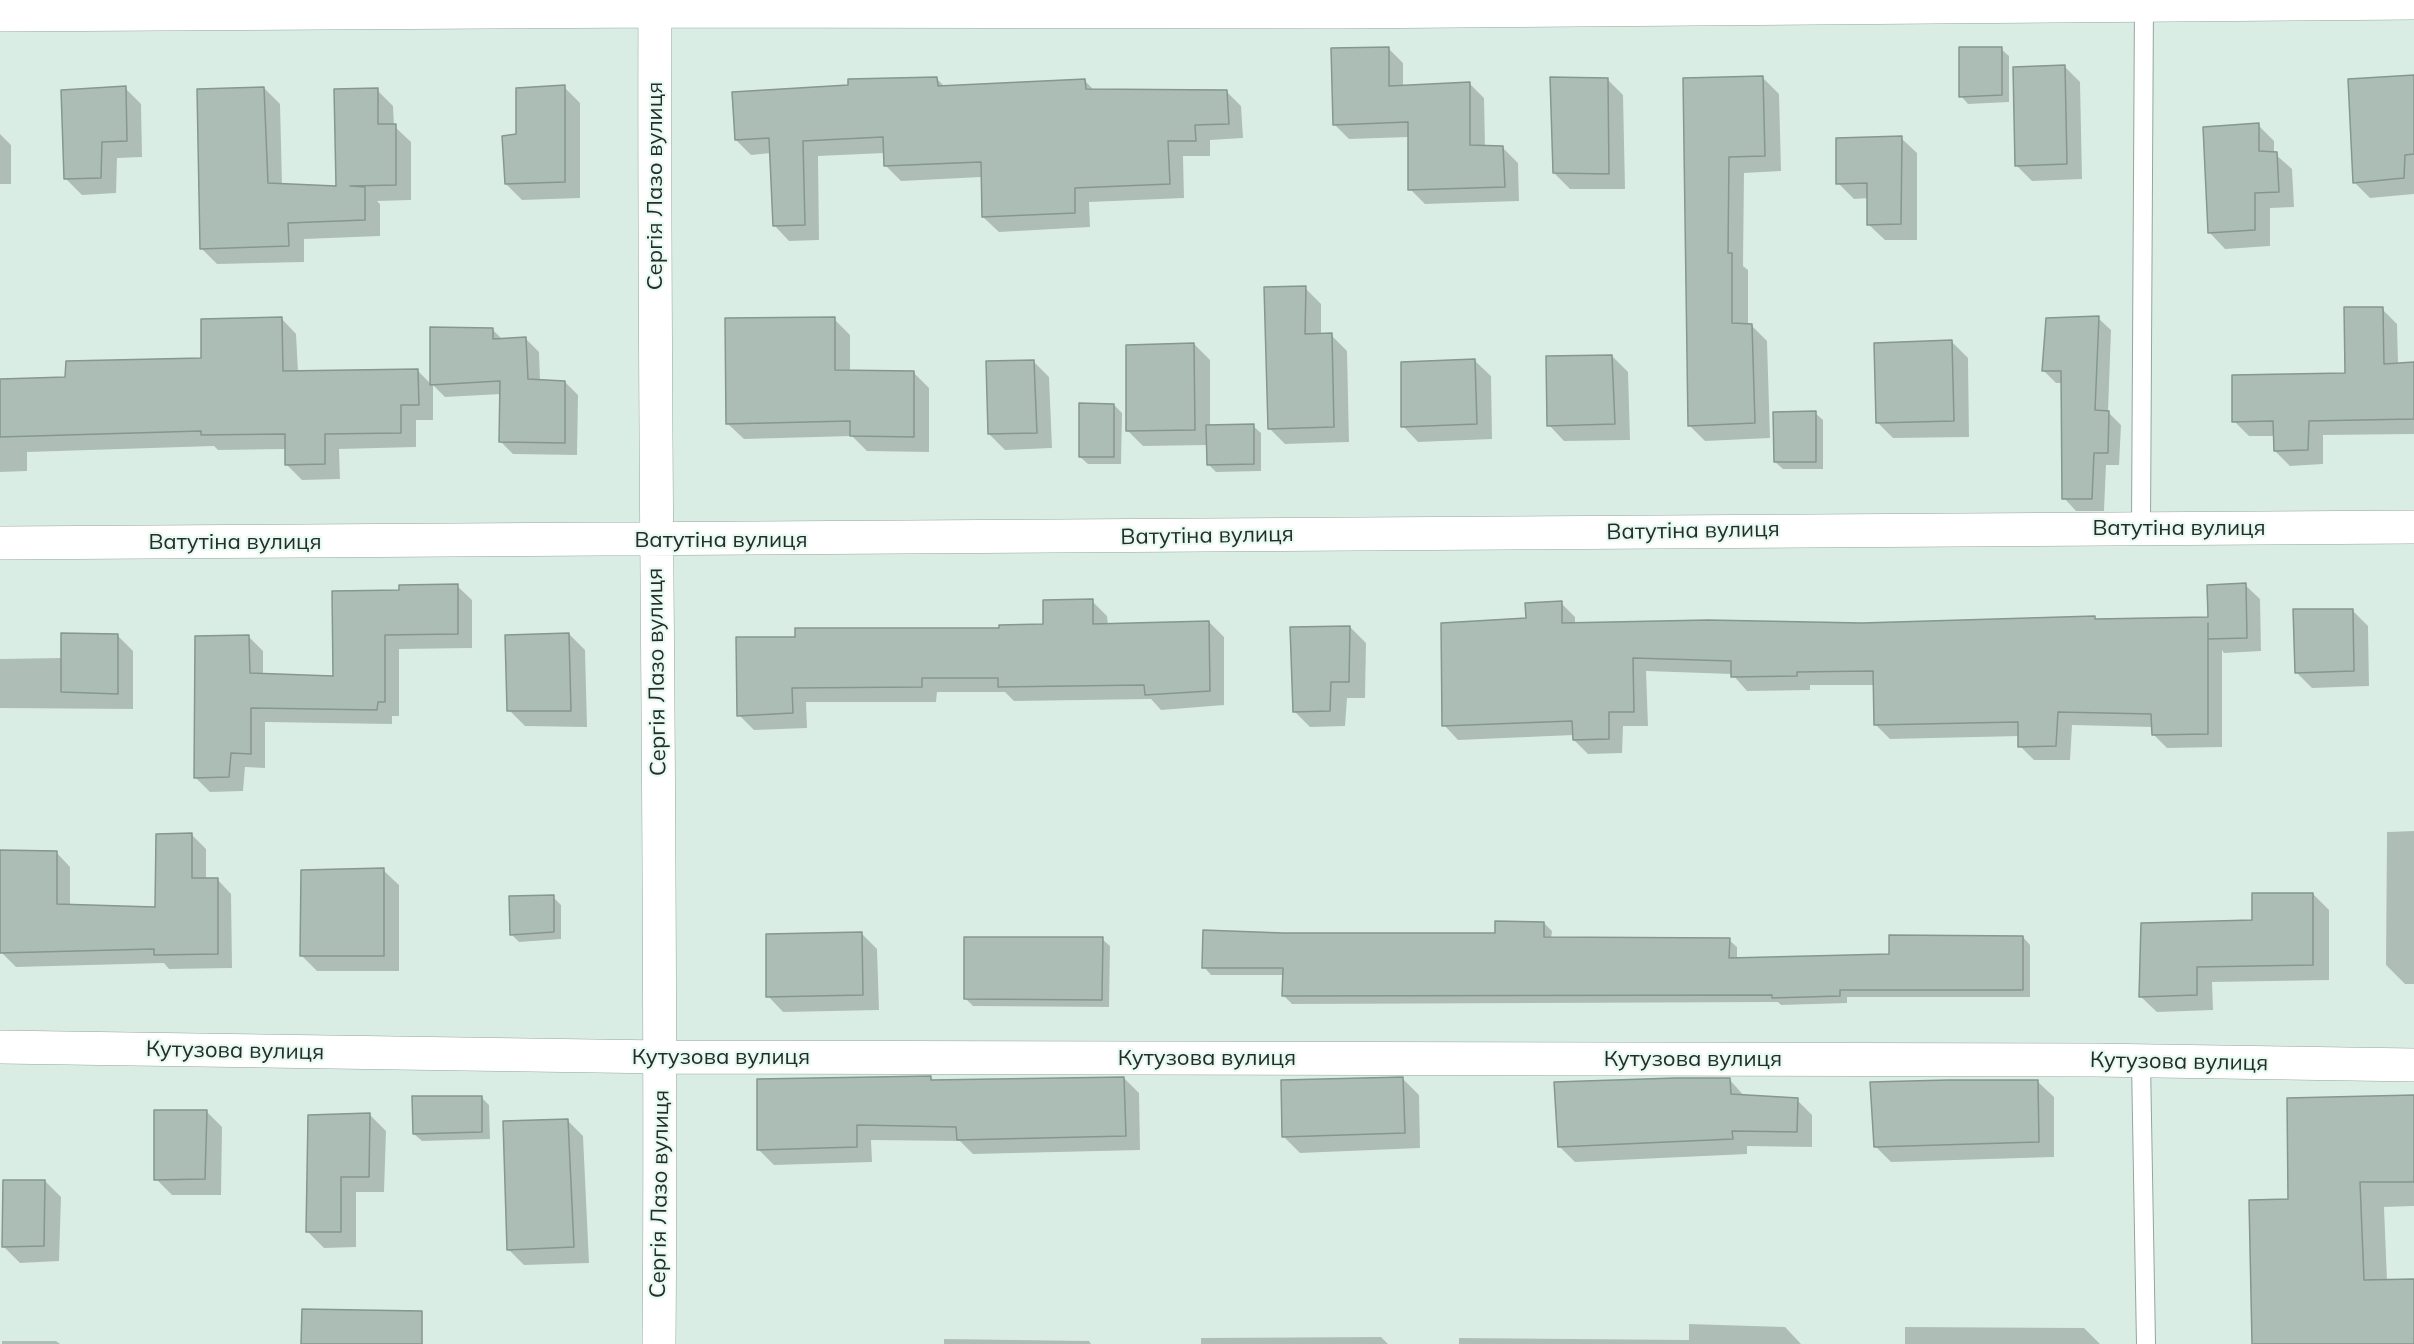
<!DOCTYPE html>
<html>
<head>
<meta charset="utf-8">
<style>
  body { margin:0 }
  canvas { display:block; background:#daede5 }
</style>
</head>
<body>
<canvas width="2414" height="1344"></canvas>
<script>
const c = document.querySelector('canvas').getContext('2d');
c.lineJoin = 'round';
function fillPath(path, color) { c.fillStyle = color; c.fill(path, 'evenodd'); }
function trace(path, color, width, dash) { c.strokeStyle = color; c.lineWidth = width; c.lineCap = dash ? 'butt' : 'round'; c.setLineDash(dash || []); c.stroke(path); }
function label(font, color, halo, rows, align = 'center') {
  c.font = font + ' Mulish,sans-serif'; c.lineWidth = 4.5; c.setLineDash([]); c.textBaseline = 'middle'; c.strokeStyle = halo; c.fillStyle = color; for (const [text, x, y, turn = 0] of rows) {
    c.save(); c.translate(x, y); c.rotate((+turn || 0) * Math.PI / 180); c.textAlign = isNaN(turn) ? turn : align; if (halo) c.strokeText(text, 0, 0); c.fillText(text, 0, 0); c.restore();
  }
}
const shadow = new Path2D(`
  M 1388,48 L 1403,63 L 1403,87 L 1469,83 L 1484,98 L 1485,147 L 1503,148 L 1518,163 L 1519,201 L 1425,204 L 1410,189 L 1409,137 L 1349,139 L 1334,124 Z
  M 2001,49 L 2009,56 L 2009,102 L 1968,104 L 1961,96 Z
  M 2064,66 L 2080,82 L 2082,179 L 2032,181 L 2016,165 Z
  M 1763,78 L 1779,94 L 1781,171 L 1744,173 L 1743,266 L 1748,270 L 1748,325 L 1751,325 L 1767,341 L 1770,438 L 1705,441 L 1689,425 L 1684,79 Z
  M 2414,78 L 2414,194 L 2370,198 L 2354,182 Z
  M 937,79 L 945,87 L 1085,81 L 1095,91 L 1226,91 L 1241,106 L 1243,138 L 1210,140 L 1210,156 L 1183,156 L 1184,198 L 1089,202 L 1090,227 L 999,232 L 983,217 L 982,177 L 901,181 L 886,166 L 885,153 L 818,156 L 819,240 L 789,241 L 774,225 L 771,153 L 751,155 L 736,140 Z
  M 1607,79 L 1623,95 L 1625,189 L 1570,189 L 1554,173 Z
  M 564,87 L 580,103 L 580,198 L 522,200 L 506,184 L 518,135 Z
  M 125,88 L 141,104 L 142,157 L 117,158 L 116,193 L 82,195 L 66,179 Z
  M 264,88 L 280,104 L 282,185 L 338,187 L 377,90 L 393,106 L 394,126 L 411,142 L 411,200 L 377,201 L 380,204 L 380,236 L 304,239 L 304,262 L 217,264 L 201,248 Z
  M 2258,125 L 2274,141 L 2274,153 L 2292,169 L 2294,207 L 2270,208 L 2270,246 L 2225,249 L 2210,233 Z
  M 0,134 L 11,145 L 11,184 L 0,184 Z
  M 1901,138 L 1917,153 L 1917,240 L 1885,240 L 1869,225 L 1869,198 L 1854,199 L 1838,183 Z
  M 1305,288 L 1321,304 L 1321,335 L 1331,335 L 1347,351 L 1349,442 L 1285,444 L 1269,428 Z
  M 2382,309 L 2397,324 L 2398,364 L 2414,365 L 2414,434 L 2323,435 L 2323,464 L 2290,466 L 2275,451 L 2275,436 L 2249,436 L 2234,421 L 2347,375 Z
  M 281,318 L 296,334 L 298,372 L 418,371 L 432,385 L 493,330 L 503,340 L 526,339 L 539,352 L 540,381 L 565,382 L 578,395 L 577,455 L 513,454 L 501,442 L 501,394 L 445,397 L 433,385 L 433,420 L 416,420 L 416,447 L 339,449 L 340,479 L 302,480 L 287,465 L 287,449 L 218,450 L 214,446 L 27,452 L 27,471 L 0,472 L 0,380 L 67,378 L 202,359 Z
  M 2098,318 L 2111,330 L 2108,412 L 2121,425 L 2119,465 L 2106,465 L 2104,511 L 2076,511 L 2064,498 L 2062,383 L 2056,383 L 2044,371 Z
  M 834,319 L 850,335 L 850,371 L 914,373 L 929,388 L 929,452 L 867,451 L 852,436 L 744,439 L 728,424 Z
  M 1952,342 L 1968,358 L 1969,437 L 1893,438 L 1877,422 Z
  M 1194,344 L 1210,360 L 1210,426 L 1253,426 L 1261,433 L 1261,471 L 1216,472 L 1208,464 L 1208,445 L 1143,446 L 1127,430 Z
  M 1612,356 L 1628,372 L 1630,440 L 1564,441 L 1549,425 Z
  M 1033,361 L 1049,377 L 1052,448 L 1005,450 L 989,434 Z
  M 1475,361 L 1491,376 L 1492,439 L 1418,442 L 1403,426 Z
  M 1114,405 L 1122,413 L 1121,464 L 1088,464 L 1080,457 Z
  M 1815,413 L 1823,420 L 1823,469 L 1783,469 L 1775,462 Z
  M 2245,585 L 2260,599 L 2261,651 L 2224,653 L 2222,650 L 2222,747 L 2167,748 L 2153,734 L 2153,727 L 2072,725 L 2070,760 L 2034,760 L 2020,746 L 2020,736 L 1890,739 L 1876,725 L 1874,685 L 1810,685 L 1810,690 L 1747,691 L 1732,674 L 1646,671 L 1648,726 L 1623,726 L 1622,753 L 1588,754 L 1574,740 L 1574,735 L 1458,740 L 1444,725 L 1527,620 L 1561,603 L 1575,617 L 1575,624 L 1862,624 L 2094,617 L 2098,621 L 2209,618 Z
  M 457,586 L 472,600 L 472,648 L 399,649 L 399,716 L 392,716 L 392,724 L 265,722 L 265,768 L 245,767 L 243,791 L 210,792 L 195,777 L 248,636 L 263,651 L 263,675 L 334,678 L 401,592 Z
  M 1092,601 L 1107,616 L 1108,625 L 1209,622 L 1224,637 L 1224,705 L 1161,710 L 1151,699 L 1014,701 L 1005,692 L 937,692 L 936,702 L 806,702 L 807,728 L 754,730 L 739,715 L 797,638 L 1044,626 Z
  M 2352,610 L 2368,626 L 2369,686 L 2312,688 L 2296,672 Z
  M 1350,627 L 1366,643 L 1365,698 L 1347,698 L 1345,726 L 1310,727 L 1294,711 Z
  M 569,634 L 585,650 L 587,727 L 525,726 L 509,710 Z
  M 117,635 L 133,651 L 133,709 L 0,708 L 0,659 L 62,658 Z
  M 2414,831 L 2414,984 L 2405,984 L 2386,965 L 2387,832 Z
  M 191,834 L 206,849 L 206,880 L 217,879 L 231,894 L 232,968 L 169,969 L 164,963 L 16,967 L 2,953 L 0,877 L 56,852 L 70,867 L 70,906 L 156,908 Z
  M 383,870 L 399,885 L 399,971 L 317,971 L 301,955 Z
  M 2313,894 L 2329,910 L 2329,980 L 2212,982 L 2213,1010 L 2157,1012 L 2141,997 L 2253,921 Z
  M 553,897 L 561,905 L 561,939 L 519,942 L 511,934 Z
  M 1544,923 L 1552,931 L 1551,939 L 1729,940 L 1737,947 L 1737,959 L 1891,955 L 2023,937 L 2030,945 L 2030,997 L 1847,997 L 1847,1003 L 1781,1005 L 1778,1002 L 1292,1004 L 1284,996 L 1284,975 L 1211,975 L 1204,967 L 1283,934 L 1496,935 Z
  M 861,933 L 877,949 L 879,1010 L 783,1012 L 768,996 Z
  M 1102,939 L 1110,946 L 1109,1007 L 973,1006 L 965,998 Z
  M 930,1078 L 934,1081 L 1124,1078 L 1139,1093 L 1140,1150 L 973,1154 L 960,1141 L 871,1140 L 872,1162 L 774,1165 L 759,1150 Z
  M 1403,1079 L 1419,1095 L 1420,1148 L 1300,1153 L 1284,1137 Z
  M 1730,1080 L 1745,1097 L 1797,1100 L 1812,1115 L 1812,1147 L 1747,1146 L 1747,1154 L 1575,1162 L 1560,1147 Z
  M 2038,1082 L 2054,1097 L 2054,1157 L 1891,1162 L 1875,1146 Z
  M 481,1097 L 489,1105 L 490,1139 L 422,1141 L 414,1134 Z
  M 2414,1097 L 2414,1206 L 2384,1207 L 2387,1281 L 2414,1280 L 2414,1344 L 2254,1344 L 2290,1201 Z
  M 206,1111 L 222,1127 L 221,1195 L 172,1195 L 156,1179 Z
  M 370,1115 L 386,1131 L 384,1192 L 356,1192 L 356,1247 L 324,1248 L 308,1232 Z
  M 567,1120 L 583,1136 L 589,1263 L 524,1265 L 508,1249 Z
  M 45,1181 L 61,1197 L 59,1261 L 20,1263 L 4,1247 Z
  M 1689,1324 L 1785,1327 L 1801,1344 L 1459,1344 L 1459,1338 L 1689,1340 Z
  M 1905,1327 L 2084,1328 L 2100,1344 L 1905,1344 Z
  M 1381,1337 L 1388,1344 L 1201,1344 L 1201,1338 Z
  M 944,1339 L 1089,1341 L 1091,1344 L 944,1344 Z
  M 2,1341 L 56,1341 L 60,1344 L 2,1344 Z`);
const building = new Path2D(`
  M 1389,47 L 1389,86 L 1470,82 L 1470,145 L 1503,146 L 1505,187 L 1408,190 L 1408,122 L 1333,125 L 1331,48 Z
  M 1959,47 L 2002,47 L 2002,95 L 1959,97 Z
  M 2065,65 L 2067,164 L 2015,166 L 2013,67 Z
  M 2414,75 L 2414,154 L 2405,155 L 2404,178 L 2353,183 L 2348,79 Z
  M 1763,76 L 1765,156 L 1729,157 L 1728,253 L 1732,253 L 1732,323 L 1752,324 L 1755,423 L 1688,426 L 1683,78 Z
  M 937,77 L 938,86 L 1085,79 L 1086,89 L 1227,90 L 1229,124 L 1195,125 L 1196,141 L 1168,141 L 1170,184 L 1075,188 L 1075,213 L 982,217 L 981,162 L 884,166 L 883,137 L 803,141 L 805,225 L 773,226 L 769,138 L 735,140 L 732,92 L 848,85 L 848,79 Z
  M 1550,77 L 1608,78 L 1609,174 L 1553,173 Z
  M 565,85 L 565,182 L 505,184 L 502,136 L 516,134 L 516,88 Z
  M 126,86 L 127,141 L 102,142 L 101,178 L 64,179 L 61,90 Z
  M 264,87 L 268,183 L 336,186 L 334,89 L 378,88 L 378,124 L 396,124 L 396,185 L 350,186 L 365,187 L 365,220 L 288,223 L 289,246 L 200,249 L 197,89 Z
  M 2259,123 L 2259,151 L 2277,152 L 2279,192 L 2255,193 L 2255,230 L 2208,233 L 2203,127 Z
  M 1902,136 L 1901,224 L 1867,225 L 1867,183 L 1836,184 L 1836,138 Z
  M 1306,286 L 1305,334 L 1332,333 L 1334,427 L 1268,429 L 1264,287 Z
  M 2344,307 L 2383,307 L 2384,364 L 2414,362 L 2414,419 L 2309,421 L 2308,450 L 2274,451 L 2273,421 L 2232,422 L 2232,375 L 2345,373 Z
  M 2099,316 L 2095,410 L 2109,411 L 2108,453 L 2094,453 L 2092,499 L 2062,499 L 2061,371 L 2042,371 L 2046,318 Z
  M 282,317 L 283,371 L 418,369 L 419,405 L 401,405 L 401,433 L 325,434 L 325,464 L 285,465 L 285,434 L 201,435 L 201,431 L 0,437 L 0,379 L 65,377 L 66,361 L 201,358 L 201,319 Z
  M 835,317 L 835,370 L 914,371 L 914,437 L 850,436 L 850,421 L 726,424 L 725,318 Z
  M 430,327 L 493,328 L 493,339 L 526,337 L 528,379 L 565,381 L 565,443 L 499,442 L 500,381 L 430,385 Z
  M 1952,340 L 1954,421 L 1876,423 L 1874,343 Z
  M 1194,343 L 1195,430 L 1126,431 L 1126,345 Z
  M 1612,355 L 1615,424 L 1547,426 L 1546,356 Z
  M 1475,359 L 1477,424 L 1401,427 L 1401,362 Z
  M 1034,360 L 1037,433 L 988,434 L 986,361 Z
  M 1079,403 L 1114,404 L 1114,457 L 1079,457 Z
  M 1816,411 L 1816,462 L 1774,462 L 1773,412 Z
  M 1254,424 L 1254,464 L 1207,465 L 1206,425 Z
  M 2246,583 L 2247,638 L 2208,639 L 2208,623 L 2208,734 L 2152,735 L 2151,714 L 2058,712 L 2056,746 L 2018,747 L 2018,722 L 1874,725 L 1873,671 L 1797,672 L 1797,676 L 1731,677 L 1731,661 L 1633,658 L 1634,712 L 1609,712 L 1609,739 L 1573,740 L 1572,721 L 1442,726 L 1441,623 L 1526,618 L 1525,603 L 1562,601 L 1562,623 L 1708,620 L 1862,623 L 2095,616 L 2095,619 L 2208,617 L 2207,585 Z
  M 458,584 L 458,634 L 385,635 L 385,702 L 378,702 L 377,710 L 251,708 L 251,754 L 231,753 L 229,777 L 194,778 L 195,636 L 249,635 L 250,673 L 333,676 L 332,591 L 399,590 L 399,585 Z
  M 1093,599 L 1093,624 L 1209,621 L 1210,691 L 1145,695 L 1144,685 L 998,687 L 998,678 L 922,678 L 922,687 L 792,688 L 793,713 L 737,716 L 736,637 L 795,637 L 795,628 L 999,628 L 999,625 L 1043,624 L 1043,600 Z
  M 2293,609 L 2353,609 L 2354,671 L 2295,673 Z
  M 1350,626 L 1349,682 L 1331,682 L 1330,711 L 1293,712 L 1290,627 Z
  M 61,633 L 118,634 L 118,694 L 61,692 Z
  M 569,633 L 571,711 L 507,711 L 505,635 Z
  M 192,833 L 192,878 L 218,878 L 218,954 L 154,955 L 154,949 L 0,953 L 0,850 L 57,851 L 57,904 L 155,907 L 156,834 Z
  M 384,868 L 384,956 L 300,956 L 301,870 Z
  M 2252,893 L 2313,893 L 2313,965 L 2197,967 L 2197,995 L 2139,997 L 2141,923 L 2252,920 Z
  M 554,895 L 554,932 L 510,935 L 509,896 Z
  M 1495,921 L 1544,922 L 1544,937 L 1730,938 L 1729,958 L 1889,954 L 1889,935 L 2023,936 L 2023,990 L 1840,990 L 1840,996 L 1772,998 L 1772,995 L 1282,996 L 1283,968 L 1202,968 L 1203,930 L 1283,933 L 1495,933 Z
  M 862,932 L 863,995 L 766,997 L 766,934 Z
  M 964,937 L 1103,937 L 1102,1000 L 964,999 Z
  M 931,1076 L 931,1080 L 1124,1077 L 1126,1136 L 957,1140 L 956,1127 L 857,1125 L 857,1147 L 757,1150 L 757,1079 Z
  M 1403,1077 L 1405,1133 L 1282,1137 L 1281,1080 Z
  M 1675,1078 L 1730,1078 L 1731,1094 L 1798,1098 L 1797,1132 L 1732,1131 L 1733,1139 L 1558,1147 L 1554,1082 Z
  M 1948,1080 L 2038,1080 L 2039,1142 L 1874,1147 L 1870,1082 Z
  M 2414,1095 L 2414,1182 L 2360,1182 L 2364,1280 L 2414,1279 L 2414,1344 L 2252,1344 L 2249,1200 L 2288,1199 L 2287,1098 Z
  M 412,1096 L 482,1096 L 482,1132 L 413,1134 Z
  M 154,1110 L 207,1110 L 205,1179 L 154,1180 Z
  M 370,1113 L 369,1177 L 341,1177 L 341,1232 L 306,1232 L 308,1115 Z
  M 568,1119 L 574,1247 L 507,1250 L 503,1121 Z
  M 3,1180 L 45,1180 L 44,1246 L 2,1247 Z
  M 302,1309 L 422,1311 L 422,1344 L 301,1344 Z`);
const lane = new Path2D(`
  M 2141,527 L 2144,0
  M 2141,1062 L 2146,1344`);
const street = new Path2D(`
  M 655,0 C 653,448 663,896 659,1344
  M 0,15 L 655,11 L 1340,12 L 2414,3
  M 0,543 L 2414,527
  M 0,1047 L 662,1057 L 2093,1060 L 2414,1065`);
const streetNames = [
  ["Сергія Лазо вулиця",655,186,-90],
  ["Ватутіна вулиця",2179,528],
  ["Ватутіна вулиця",1693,531,-1],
  ["Ватутіна вулиця",1207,536,-1],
  ["Ватутіна вулиця",721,540],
  ["Ватутіна вулиця",235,542],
  ["Сергія Лазо вулиця",657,672,-91],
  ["Кутузова вулиця",235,1051,1],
  ["Кутузова вулиця",721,1057],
  ["Кутузова вулиця",1207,1058],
  ["Кутузова вулиця",1693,1059],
  ["Кутузова вулиця",2179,1062,1],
  ["Сергія Лазо вулиця",660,1194,-89]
];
fillPath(shadow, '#0003');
fillPath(building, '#abbdb5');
trace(building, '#869790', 1.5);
trace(lane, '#94a59e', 20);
trace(street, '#94a59e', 34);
trace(lane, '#fff', 18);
trace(street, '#fff', 33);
label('22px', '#252c29', '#e7faf2', streetNames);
</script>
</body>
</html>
